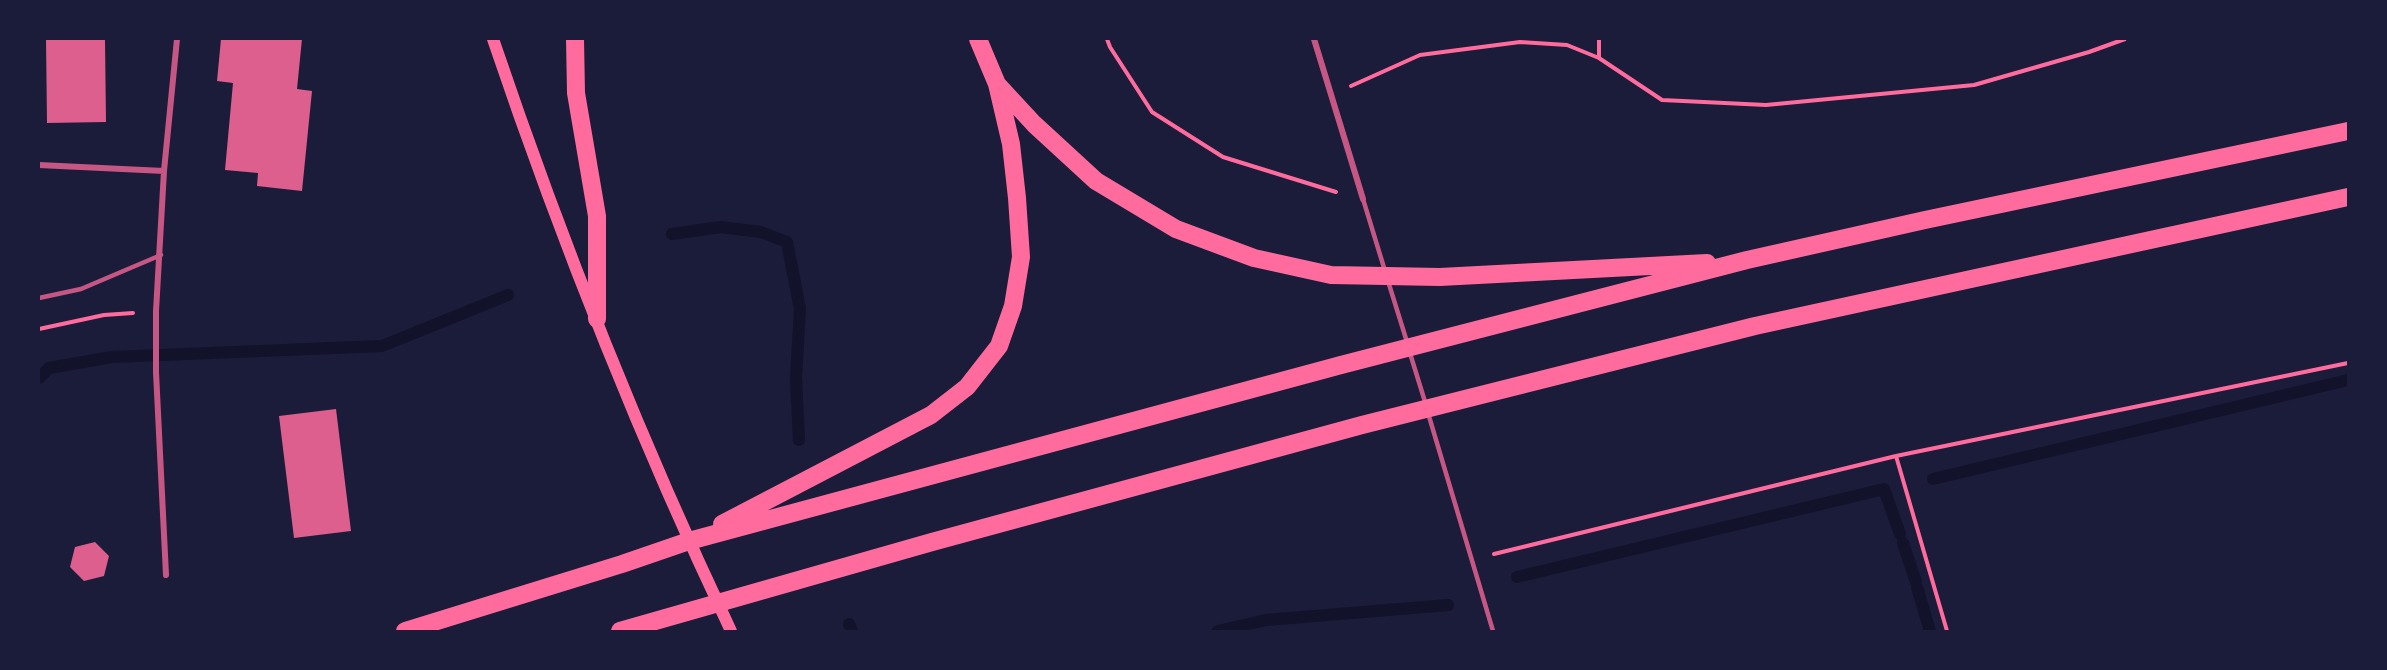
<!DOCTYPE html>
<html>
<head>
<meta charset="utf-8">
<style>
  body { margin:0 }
  #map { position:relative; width:2387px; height:670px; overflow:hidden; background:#1b1b3a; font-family:Quicksand,sans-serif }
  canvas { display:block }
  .frame { position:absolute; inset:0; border:40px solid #1b1b3a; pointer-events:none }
</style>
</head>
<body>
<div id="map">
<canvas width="2387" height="670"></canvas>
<div class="frame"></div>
</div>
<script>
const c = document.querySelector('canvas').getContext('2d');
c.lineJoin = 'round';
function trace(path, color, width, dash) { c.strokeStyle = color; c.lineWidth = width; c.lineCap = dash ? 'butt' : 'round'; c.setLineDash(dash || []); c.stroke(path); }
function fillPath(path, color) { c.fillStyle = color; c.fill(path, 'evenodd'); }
const stream = new Path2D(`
  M 672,234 L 720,227 L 761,232 L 787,242 L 800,309 L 796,378 L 799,440
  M 39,378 L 49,368 L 112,357 L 382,346 L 508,295
  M 1933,479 L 2348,380
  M 1903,543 L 1916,582
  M 1517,577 L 1884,489 L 1900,534
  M 1917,587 L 1930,631
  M 849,624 L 852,631
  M 1218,631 L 1266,620 L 1448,605`);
const building = new Path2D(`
  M 46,39 L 105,39 L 106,122 L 47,123 Z
  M 221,39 L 302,39 L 297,89 L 312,91 L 302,191 L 257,186 L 258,173 L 225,170 L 233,83 L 217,81 Z
  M 336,409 L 351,531 L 294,538 L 279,416 Z
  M 95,542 L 109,556 L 104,576 L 84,581 L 70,567 L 75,547 Z`);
const path = new Path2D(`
  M 1107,39 L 1110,47 L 1152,112 L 1223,157 L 1336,192
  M 1599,39 L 1599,58
  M 1351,86 L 1420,55 L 1520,42 L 1567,45 L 1599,58 L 1662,100 L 1766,105 L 1974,85 L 2089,52 L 2125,39
  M 39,329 L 104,315 L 133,313
  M 1896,456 L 1947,631
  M 1494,554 L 1896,456 L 2348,363`);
const service = new Path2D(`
  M 1363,199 L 1385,271
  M 1388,281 L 1407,342
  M 39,298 L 81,289 L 161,255
  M 1409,350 L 1426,405
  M 1428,413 L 1493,631`);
const minor = new Path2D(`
  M 1314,39 L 1363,199
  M 39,165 L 164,171
  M 166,575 L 156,372 L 156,311 L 164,171 L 177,39`);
const secondary = new Path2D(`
  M 493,39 C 561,240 640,439 731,631`);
const motorway = new Path2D(`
  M 575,39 L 576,93 L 597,216 L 597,319
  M 997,84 L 1034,124 L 1096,181 L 1176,229 L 1254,258 L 1331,275 L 1440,277 L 1707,263
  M 722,524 L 931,415 L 967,387 L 999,346 L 1013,306 L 1021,257 L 1017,198 L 1011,144 L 997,84 L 978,39
  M 405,631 L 622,564 L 689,541 L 1341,365 L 1747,260 L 1925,220 L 2348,131
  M 620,631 L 932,542 L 1362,425 L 1755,326 L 2348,197`);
trace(stream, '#12122b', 12);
fillPath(building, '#dd5f8e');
trace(path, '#ff6b9d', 4);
trace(service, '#c65784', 4.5);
trace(minor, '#c65784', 6);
trace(secondary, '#ff6b9d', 12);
trace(motorway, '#ff6b9d', 18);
</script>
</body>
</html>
